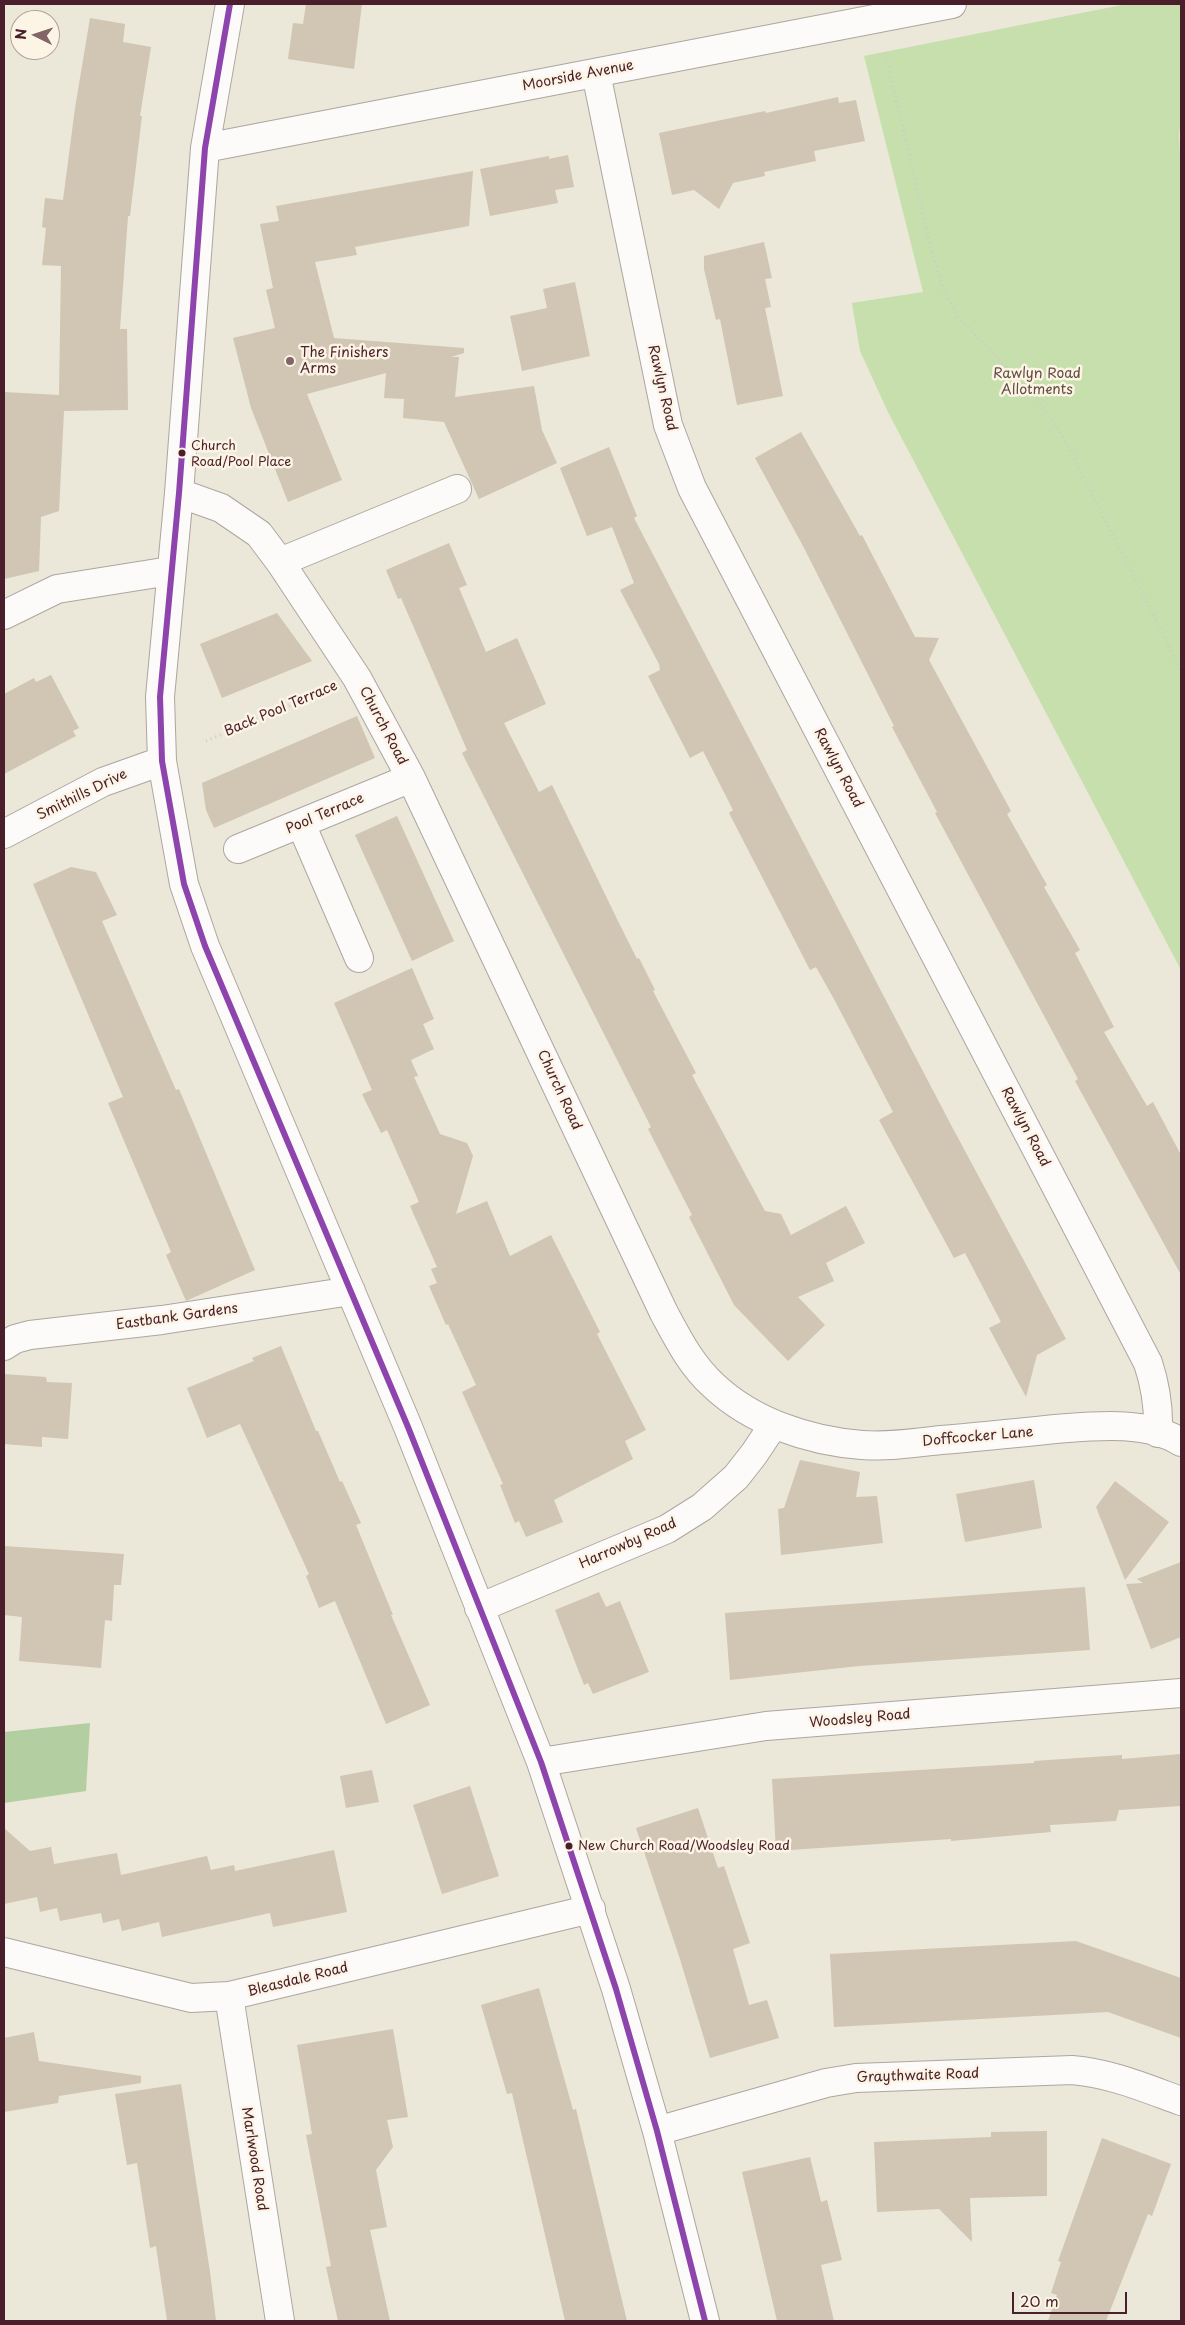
<!DOCTYPE html>
<html>
<head>
<meta charset="utf-8">
<style>
  body { margin:0 }
  #map { position:relative; width:1185px; height:2325px; overflow:hidden; background:#ebe7d9; font-family:"Playpen Sans",sans-serif }
  canvas { display:block }
  .frame { position:absolute; inset:0; border:5px solid #4a1f2b; pointer-events:none }
  .north { position:absolute; left:10px; top:10px; width:50px; height:50px; box-sizing:border-box; background:#fcf5e5; border:1px solid #b59f9b; border-radius:50%; rotate:274deg; font-size:14px; font-weight:700; line-height:20px; text-align:center; color:#4a1f2b }
  .north::after { content:''; display:block; margin:auto; width:18px; height:22px; background:#826568; clip-path:polygon(50% 0,100% 100%,50% 72%,0 100%) }
  .scale { position:absolute; left:1012px; top:2292px; width:115px; height:22px; box-sizing:border-box; border:2px solid #4a1f2b; border-top:0; padding-left:6px; font-size:15px; line-height:18px; white-space:nowrap; color:#4a1f2b; -webkit-text-stroke:4px #fcf5e5; paint-order:stroke }
</style>
</head>
<body>
<div id="map">
<canvas width="1185" height="2325"></canvas>
<div class="frame"></div>
<div class="north">N</div>
<div class="scale">20 m</div>
</div>
<script>
const c = document.querySelector('canvas').getContext('2d');
c.lineJoin = 'round';
function fillPath(path, color) { c.fillStyle = color; c.fill(path, 'evenodd'); }
function trace(path, color, width, dash) { c.strokeStyle = color; c.lineWidth = width; c.lineCap = dash ? 'butt' : 'round'; c.setLineDash(dash || []); c.stroke(path); }
function label(font, color, halo, rows, align = 'center') {
  c.font = font + ' "Playpen Sans",sans-serif'; c.lineWidth = 5; c.setLineDash([]); c.textBaseline = 'middle'; c.strokeStyle = halo; c.fillStyle = color; for (const [text, x, y, turn = 0] of rows) {
    c.save(); c.translate(x, y); c.rotate((+turn || 0) * Math.PI / 180); c.textAlign = isNaN(turn) ? turn : align; if (halo) c.strokeText(text, 0, 0); c.fillText(text, 0, 0); c.restore();
  }
}
const green = new Path2D(`
  M 1127,4 L 1181,4 L 1181,120 L 1179,134 L 1181,173 L 1181,970 L 888,412 L 860,351 L 852,303 L 923,292 L 864,56 Z`);
const forest = new Path2D(`
  M 90,1723 L 86,1791 L 4,1803 L 4,1732 Z`);
const building = new Path2D(`
  M 306,4 L 362,4 L 354,69 L 288,59 L 293,23 L 303,24 Z
  M 90,18 L 125,24 L 123,42 L 151,47 L 140,116 L 142,116 L 130,216 L 128,216 L 120,329 L 127,329 L 128,410 L 64,411 L 59,511 L 41,517 L 39,571 L 4,579 L 4,392 L 59,395 L 61,266 L 42,265 L 46,228 L 42,227 L 45,198 L 63,200 L 75,108 Z
  M 838,97 L 839,103 L 856,100 L 865,141 L 814,151 L 816,161 L 764,172 L 765,176 L 733,183 L 719,209 L 694,190 L 672,195 L 659,133 L 765,111 L 766,113 Z
  M 568,155 L 574,187 L 555,190 L 558,203 L 490,216 L 480,169 L 549,156 L 549,159 Z
  M 473,171 L 469,226 L 355,247 L 357,255 L 315,262 L 334,338 L 464,348 L 464,353 L 451,357 L 459,357 L 455,397 L 534,386 L 542,430 L 557,463 L 479,499 L 444,422 L 403,418 L 404,399 L 384,398 L 386,373 L 307,394 L 342,480 L 288,502 L 251,408 L 233,338 L 275,328 L 266,290 L 273,288 L 260,224 L 279,221 L 276,206 Z
  M 764,242 L 772,278 L 765,279 L 771,307 L 765,308 L 783,396 L 737,405 L 720,319 L 716,320 L 704,269 L 704,256 Z
  M 575,282 L 590,356 L 522,371 L 510,316 L 547,308 L 543,289 Z
  M 801,432 L 860,536 L 862,535 L 915,637 L 939,638 L 929,660 L 1011,811 L 1007,814 L 1047,885 L 1044,887 L 1080,950 L 1075,953 L 1114,1027 L 1104,1032 L 1147,1106 L 1153,1102 L 1181,1155 L 1181,1275 L 1075,1081 L 1078,1079 L 935,813 L 937,812 L 892,727 L 894,726 L 803,546 L 755,458 Z
  M 609,447 L 637,516 L 634,518 L 950,1123 L 1066,1339 L 1037,1355 L 1026,1397 L 989,1328 L 1001,1322 L 965,1253 L 954,1258 L 879,1120 L 893,1112 L 835,1001 L 816,967 L 810,970 L 729,813 L 733,810 L 703,751 L 690,758 L 648,676 L 660,670 L 659,664 L 620,590 L 634,583 L 612,527 L 587,536 L 560,468 Z
  M 449,543 L 467,585 L 459,588 L 486,652 L 517,638 L 546,704 L 504,723 L 539,792 L 552,785 L 617,919 L 637,959 L 639,958 L 655,990 L 653,991 L 696,1073 L 692,1075 L 765,1211 L 781,1214 L 791,1235 L 846,1206 L 865,1243 L 826,1263 L 834,1281 L 798,1297 L 825,1325 L 788,1361 L 734,1305 L 689,1217 L 692,1215 L 648,1129 L 651,1127 L 462,753 L 467,750 L 401,598 L 398,599 L 386,570 Z
  M 277,613 L 312,661 L 222,698 L 200,644 Z
  M 51,675 L 79,728 L 73,731 L 76,736 L 4,774 L 4,694 L 34,678 L 36,682 Z
  M 357,716 L 375,758 L 214,828 L 206,810 L 202,783 Z
  M 397,816 L 454,941 L 412,961 L 355,835 Z
  M 71,867 L 96,872 L 117,915 L 102,921 L 176,1090 L 179,1089 L 193,1122 L 255,1270 L 186,1301 L 166,1255 L 171,1252 L 108,1103 L 123,1097 L 33,884 Z
  M 412,968 L 434,1019 L 423,1024 L 434,1049 L 411,1060 L 418,1076 L 414,1077 L 440,1134 L 467,1143 L 473,1156 L 456,1214 L 487,1201 L 510,1256 L 551,1235 L 600,1332 L 597,1334 L 646,1430 L 625,1441 L 633,1459 L 554,1500 L 563,1522 L 526,1537 L 519,1521 L 515,1523 L 500,1485 L 503,1484 L 462,1392 L 476,1385 L 448,1324 L 446,1325 L 429,1286 L 437,1283 L 431,1269 L 437,1267 L 410,1206 L 419,1202 L 387,1130 L 381,1133 L 362,1094 L 372,1090 L 334,1003 Z
  M 281,1346 L 316,1431 L 318,1431 L 340,1482 L 342,1481 L 361,1523 L 356,1525 L 393,1615 L 391,1615 L 430,1705 L 386,1724 L 335,1601 L 319,1608 L 306,1576 L 309,1574 L 240,1424 L 207,1438 L 187,1388 L 254,1361 L 252,1358 Z
  M 4,1374 L 46,1377 L 47,1382 L 72,1383 L 68,1439 L 42,1437 L 42,1447 L 4,1444 Z
  M 800,1460 L 860,1472 L 856,1497 L 877,1496 L 883,1543 L 781,1555 L 778,1509 L 784,1508 Z
  M 1034,1480 L 1042,1528 L 965,1542 L 956,1494 Z
  M 1115,1481 L 1169,1522 L 1125,1580 L 1096,1507 Z
  M 4,1546 L 124,1554 L 121,1585 L 114,1585 L 112,1621 L 105,1620 L 101,1668 L 19,1661 L 22,1617 L 4,1615 Z
  M 1181,1562 L 1181,1637 L 1151,1649 L 1126,1584 L 1143,1583 L 1137,1579 Z
  M 1085,1587 L 1090,1650 L 859,1666 L 730,1680 L 725,1613 Z
  M 599,1592 L 606,1607 L 620,1601 L 649,1672 L 593,1694 L 588,1683 L 584,1685 L 555,1610 Z
  M 1181,1754 L 1181,1806 L 1119,1810 L 1116,1821 L 1050,1825 L 1051,1832 L 951,1841 L 951,1839 L 776,1851 L 772,1779 L 1034,1763 L 1034,1761 L 1122,1755 L 1122,1759 Z
  M 372,1770 L 379,1802 L 346,1808 L 340,1776 Z
  M 470,1786 L 499,1876 L 442,1894 L 413,1805 Z
  M 698,1808 L 718,1868 L 724,1866 L 750,1943 L 733,1949 L 749,2005 L 767,2000 L 779,2038 L 710,2058 L 679,1956 L 636,1828 Z
  M 4,1828 L 30,1851 L 51,1847 L 54,1864 L 117,1853 L 121,1875 L 207,1856 L 211,1870 L 234,1865 L 235,1871 L 334,1850 L 347,1912 L 273,1927 L 270,1913 L 162,1937 L 159,1922 L 122,1931 L 119,1919 L 103,1923 L 101,1913 L 60,1921 L 57,1908 L 40,1912 L 37,1897 L 4,1904 Z
  M 1076,1941 L 1181,1978 L 1181,2038 L 1108,2012 L 834,2027 L 830,1954 Z
  M 539,1988 L 573,2110 L 576,2109 L 627,2321 L 565,2321 L 512,2093 L 507,2094 L 481,2005 Z
  M 393,2029 L 408,2117 L 387,2120 L 393,2147 L 376,2170 L 387,2227 L 370,2230 L 390,2321 L 338,2321 L 326,2267 L 331,2266 L 306,2135 L 312,2134 L 297,2045 Z
  M 34,2032 L 39,2061 L 141,2076 L 141,2083 L 59,2096 L 58,2103 L 4,2112 L 4,2038 Z
  M 181,2084 L 210,2272 L 216,2321 L 167,2321 L 156,2246 L 150,2248 L 137,2163 L 127,2165 L 115,2094 Z
  M 1047,2131 L 1047,2196 L 970,2198 L 972,2242 L 939,2209 L 877,2212 L 874,2142 L 991,2137 L 991,2132 Z
  M 1102,2138 L 1171,2164 L 1152,2216 L 1148,2214 L 1106,2321 L 1048,2321 L 1057,2295 L 1051,2293 L 1061,2262 L 1058,2261 Z
  M 810,2157 L 821,2202 L 827,2200 L 842,2260 L 821,2265 L 834,2321 L 777,2321 L 742,2172 Z`);
const path = new Path2D(`
  M 885,52 L 933,257 L 943,289 L 958,317 L 1036,398 L 1063,437 L 1181,670
  M 206,741 L 325,691`);
const minor = new Path2D(`
  M 230,4 L 205,148 L 179,493 L 160,697 L 162,761 L 173,823 L 184,884 L 205,946 L 408,1427 L 541,1762 L 616,1989 L 657,2131 L 705,2321
  M 596,73 L 668,425 L 692,488 L 1148,1363 C 1156,1387 1159,1407 1158,1433
  M 205,148 L 952,4
  M 179,493 L 221,508 L 259,534 L 280,562 L 357,678 L 411,778 L 664,1313 C 678,1339 691,1365 713,1385 C 752,1422 809,1441 862,1445 C 888,1447 915,1443 941,1440 C 979,1437 1017,1433 1055,1429 C 1095,1426 1145,1420 1181,1442
  M 280,562 L 457,489
  M 4,615 L 57,589 L 170,571
  M 301,824 L 359,958
  M 4,834 L 103,782 L 162,761
  M 238,849 L 411,778
  M 4,1346 L 15,1339 L 30,1335 L 162,1320 L 351,1291
  M 479,1608 L 667,1529 L 702,1507 L 736,1477 L 754,1454 L 774,1424
  M 541,1762 L 766,1726 L 1181,1693
  M 4,1952 L 191,1998 L 229,1996 L 591,1909
  M 229,1996 L 280,2321
  M 657,2131 L 826,2083 L 856,2078 L 1072,2070 C 1110,2073 1145,2088 1181,2101`);
const bus1 = new Path2D(`
  M 230,4 L 205,148 L 179,493 L 160,697 L 162,761 L 184,884 L 205,946 L 408,1427 L 541,1762 L 616,1989 L 657,2131 L 705,2321`);
const markers = [
  [290,361,5,"#826568"],
  [182,453,4.5,"#4a1f2b"],
  [569,1846,4.5,"#4a1f2b"]
];
const busNames = [
  ["Church",191,446],
  ["Road/Pool Place",191,462],
  ["New Church Road/Woodsley Road",578,1846]
];
const streetNames = [
  ["Moorside Avenue",578,76,-11],
  ["Rawlyn Road",662,388,77],
  ["Back Pool Terrace",281,709,-23],
  ["Church Road",383,726,62],
  ["Rawlyn Road",838,768,62],
  ["Smithills Drive",82,795,-26],
  ["Pool Terrace",325,814,-23],
  ["Church Road",559,1090,65],
  ["Rawlyn Road",1025,1127,62],
  ["Eastbank Gardens",177,1317,-8],
  ["Doffcocker Lane",978,1437,-5],
  ["Harrowby Road",628,1544,-24],
  ["Woodsley Road",860,1719,-5],
  ["Bleasdale Road",298,1980,-14],
  ["Graythwaite Road",918,2076,-2],
  ["Marlwood Road",254,2159,81]
];
const poiNames = [
  ["The Finishers",300,353],
  ["Arms",300,369]
];
const parkNames = [
  ["Rawlyn Road",1037,374],
  ["Allotments",1037,390]
];
fillPath(green, '#c6dfac');
fillPath(forest, '#b3cea1');
fillPath(building, '#d1c5b3');
trace(minor, '#ada69f', 30);
trace(path, '#cfcbc8', 3, [1, 4]);
trace(minor, '#fcfbf9', 28);
trace(bus1, '#8e44ad', 6);
for (const [x, y, r, color] of markers) { const dot = new Path2D(); dot.arc(x, y, r, 0, 2 * Math.PI); c.fillStyle = color; c.fill(dot); trace(dot, '#fcf5e5', 2); }
label('13px', '#4a1f2b', '#fcf5e5', busNames, 'left');
label('14px', '#4a1f2b', '#fcf5e5', streetNames);
label('14px', '#4a1f2b', '#fcf5e5', poiNames, 'left');
label('14px', '#624e42', '#fcf5e5', parkNames);
</script>
</body>
</html>
